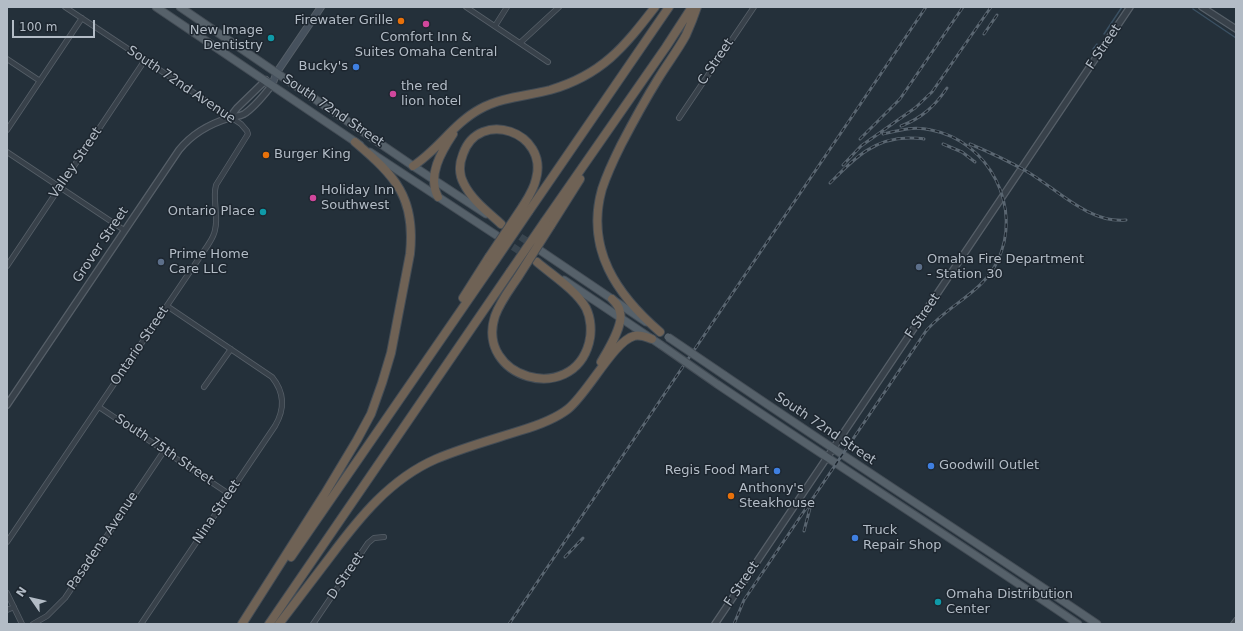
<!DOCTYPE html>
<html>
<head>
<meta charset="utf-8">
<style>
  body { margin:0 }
  #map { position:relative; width:1243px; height:631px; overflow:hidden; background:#24303a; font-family:"DejaVu Sans",sans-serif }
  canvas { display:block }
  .frame { position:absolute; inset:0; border:8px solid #b3bcc6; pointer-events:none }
  .north { position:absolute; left:12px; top:579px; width:40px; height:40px; -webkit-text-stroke:3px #1d262f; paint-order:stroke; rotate:304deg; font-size:11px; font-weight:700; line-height:16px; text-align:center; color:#b3bcc6 }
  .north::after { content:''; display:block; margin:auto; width:14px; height:18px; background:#b3bcc6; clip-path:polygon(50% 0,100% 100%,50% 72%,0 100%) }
  .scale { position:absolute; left:12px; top:20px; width:83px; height:18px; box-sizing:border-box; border:2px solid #b3bcc6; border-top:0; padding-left:5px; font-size:12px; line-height:14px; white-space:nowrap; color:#b3bcc6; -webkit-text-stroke:3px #1d262f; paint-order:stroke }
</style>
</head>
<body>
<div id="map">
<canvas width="1243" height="631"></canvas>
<div class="frame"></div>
<div class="north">N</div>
<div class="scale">100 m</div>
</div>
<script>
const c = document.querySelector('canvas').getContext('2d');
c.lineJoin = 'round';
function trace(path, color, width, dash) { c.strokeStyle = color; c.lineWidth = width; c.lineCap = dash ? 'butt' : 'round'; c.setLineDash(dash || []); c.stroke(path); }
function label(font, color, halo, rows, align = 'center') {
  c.font = font + ' "DejaVu Sans",sans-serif'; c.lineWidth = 3; c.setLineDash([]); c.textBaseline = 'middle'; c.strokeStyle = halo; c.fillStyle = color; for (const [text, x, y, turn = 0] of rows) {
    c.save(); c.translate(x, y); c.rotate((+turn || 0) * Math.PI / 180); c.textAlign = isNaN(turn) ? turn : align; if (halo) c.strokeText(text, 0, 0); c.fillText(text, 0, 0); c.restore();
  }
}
const stream = new Path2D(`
  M 1193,9 L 1236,38
  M 1104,34 L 1122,7
  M 1093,49 L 1097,44`);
const primaryTunnel = new Path2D(`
  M 503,225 L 534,246
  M 504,241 L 527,256`);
const minor = new Path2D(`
  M 466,7 L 548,62
  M 495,26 L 507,7
  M 520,43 L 559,7
  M 7,59 L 40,81
  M 679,118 L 754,7
  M 7,130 L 82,18
  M 7,152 L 124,230
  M 7,266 L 145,60
  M 204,387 L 231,349
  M 99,407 L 229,494
  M 7,542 L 208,245 C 211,240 214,236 215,230 C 219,215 212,200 216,185 L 248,134 L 247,131 L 241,124 L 65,7
  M 7,593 L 22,624
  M 7,610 L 14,607
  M 33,624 L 47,616 L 65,598 L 164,451
  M 141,624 L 275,426 C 285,409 285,393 272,377 L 167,306
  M 313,624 L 368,543 L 374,538 L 384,537
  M 1233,624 L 1236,620`);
const tertiary = new Path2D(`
  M 1202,7 L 1236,29
  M 230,117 L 237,108 L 266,80
  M 7,405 L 179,150 C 192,134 209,124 229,118 C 234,116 239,117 244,114 C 255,107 264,95 272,85
  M 715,624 L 1130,7`);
const secondary = new Path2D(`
  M 272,85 L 277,72 L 321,7`);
const primary = new Path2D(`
  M 156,7 L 360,145
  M 180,7 L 413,166 L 486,214
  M 370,152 L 496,235
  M 541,251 L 646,322
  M 564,280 L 661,345
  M 724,375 C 847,459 973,540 1097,624
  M 717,384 C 837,465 959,543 1078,624`);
const motorway = new Path2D(`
  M 413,166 C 438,150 454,123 480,109 C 502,97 527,96 550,90 C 602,75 624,47 655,7
  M 438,197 C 427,176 441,152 453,134
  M 529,211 L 669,7
  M 545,221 L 666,47 L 692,7
  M 501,224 C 488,212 472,200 464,184 C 459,175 459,164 463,154 C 479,108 549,132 536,179 C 534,189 528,198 523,206
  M 551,225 L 580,179
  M 518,277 C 510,289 500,302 495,316 C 475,378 572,406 589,343 C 592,332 591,318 586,308 C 576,290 552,275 537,262
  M 463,298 L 489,257
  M 660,332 C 617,295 585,249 602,189 C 607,174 614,159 621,145 C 633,122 645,100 658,79 C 667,64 678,50 686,35 C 690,26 694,16 697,7
  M 601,362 C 608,350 624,325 620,312 C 619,306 616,303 612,299
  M 291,557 L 495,261
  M 242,624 L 324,495 L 357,440 L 371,414 L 382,383 L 391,353 L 410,254 C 416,197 395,176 355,142
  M 269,624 L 510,272
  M 279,624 C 296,602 313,579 330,557 C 359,518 390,479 436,459 C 462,448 491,440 519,431 C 536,426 554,420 568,409 C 588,393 614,341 634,336 C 640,334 646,337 652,339`);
const rail = new Path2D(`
  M 984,34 L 997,15
  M 901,126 C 922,118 935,106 947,88
  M 860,139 L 900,99 L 963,7
  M 943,144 L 962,152 L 975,162
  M 970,144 C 989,152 1008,161 1026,171 C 1056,188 1089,224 1126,220
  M 843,165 L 861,146 L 915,108 L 932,92 L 991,7
  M 830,183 C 853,160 873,138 909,138 C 914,138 919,138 924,139
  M 804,531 L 810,508
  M 565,557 L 583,538
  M 509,624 L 926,7
  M 734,624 L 744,600 L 926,331 C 948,305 982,293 997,262 C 1024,208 989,141 931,130 C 914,126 899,130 883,134`);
const primaryBridge = new Path2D(`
  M 668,337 L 724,375
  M 661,345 L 717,384`);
const motorwayBridge = new Path2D(`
  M 489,257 L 523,206
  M 495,261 L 529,211
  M 510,272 L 545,221
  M 518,277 L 551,225`);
const markers = [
  [401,21,4,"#e8710a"],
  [426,24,4,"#d1479c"],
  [271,38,4,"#0f9aa8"],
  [356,67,4,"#3f7fe0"],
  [393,94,4,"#d1479c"],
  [266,155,4,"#e8710a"],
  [313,198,4,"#d1479c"],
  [263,212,4,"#0f9aa8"],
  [161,262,4,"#5c6f8a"],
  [919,267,4,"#5c6f8a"],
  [931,466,4,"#3f7fe0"],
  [777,471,4,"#3f7fe0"],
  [731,496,4,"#e8710a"],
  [855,538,4,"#3f7fe0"],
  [938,602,4,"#0f9aa8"]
];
const poiNames = [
  ["Firewater Grille",393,21,"right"],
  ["New Image",263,31,"right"],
  ["Dentistry",263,46,"right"],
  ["Comfort Inn &",426,38,"center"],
  ["Suites Omaha Central",426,53,"center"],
  ["Bucky's",348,67,"right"],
  ["the red",401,87],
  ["lion hotel",401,102],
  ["Burger King",274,155],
  ["Holiday Inn",321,191],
  ["Southwest",321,206],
  ["Ontario Place",255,212,"right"],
  ["Prime Home",169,255],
  ["Care LLC",169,270],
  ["Omaha Fire Department",927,260],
  ["- Station 30",927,275],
  ["Goodwill Outlet",939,466],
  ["Regis Food Mart",769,471,"right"],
  ["Anthony's",739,489],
  ["Steakhouse",739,504],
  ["Truck",863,531],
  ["Repair Shop",863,546],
  ["Omaha Distribution",946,595],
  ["Center",946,610]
];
const streetNames = [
  ["F Street",1104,47,-56],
  ["C Street",716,62,-56],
  ["South 72nd Avenue",181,85,34],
  ["South 72nd Street",333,111,34],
  ["Valley Street",76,163,-56],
  ["Grover Street",101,245,-56],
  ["F Street",923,316,-56],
  ["Ontario Street",140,346,-56],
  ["South 72nd Street",825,429,34],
  ["South 75th Street",164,450,34],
  ["Nina Street",217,512,-56],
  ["Pasadena Avenue",103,541,-56],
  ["D Street",346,576,-56],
  ["F Street",742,584,-56]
];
trace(stream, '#3b5062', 1.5);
trace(primaryTunnel, '#39454f', 7, [7, 3.5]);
trace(minor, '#565f68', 6);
trace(tertiary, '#565f68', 8);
trace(secondary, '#565f68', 8);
trace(primary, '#444d56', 9);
trace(motorway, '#434c55', 10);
trace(minor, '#38414a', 4.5);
trace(tertiary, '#38414a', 5.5);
trace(secondary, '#46515d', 6);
trace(primary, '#56616a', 7);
trace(motorway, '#6f6255', 8);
trace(rail, '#5a6671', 3);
trace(rail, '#1d262f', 1.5, [4.5]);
trace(primaryBridge, '#444d56', 9, []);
trace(motorwayBridge, '#434c55', 10, []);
trace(primaryBridge, '#56616a', 7);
trace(motorwayBridge, '#6f6255', 8);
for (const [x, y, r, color] of markers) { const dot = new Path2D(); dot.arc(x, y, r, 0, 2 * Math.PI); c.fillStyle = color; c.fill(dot); trace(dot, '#1d262f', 1.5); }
label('13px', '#b3bcc6', '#1d262f', poiNames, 'left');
label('13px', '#b3bcc6', '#1d262f', streetNames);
</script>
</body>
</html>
